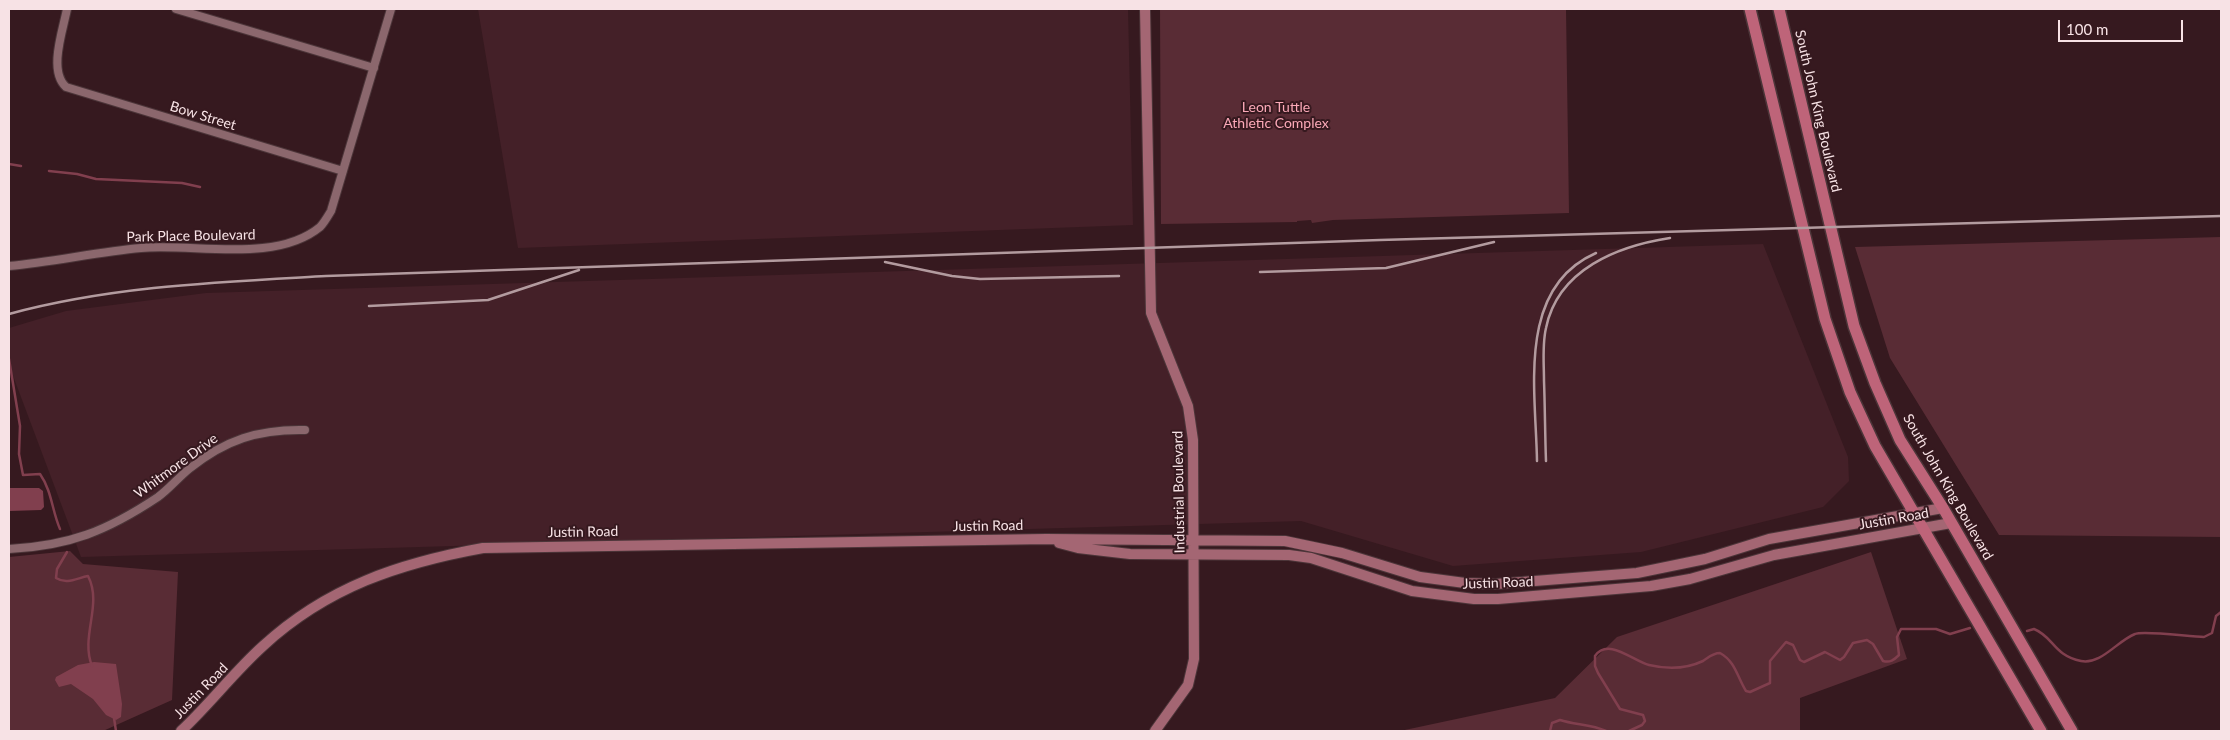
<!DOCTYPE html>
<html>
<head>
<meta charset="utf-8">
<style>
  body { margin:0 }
  #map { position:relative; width:2230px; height:740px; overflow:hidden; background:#36191f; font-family:Lato,sans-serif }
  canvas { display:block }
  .frame { position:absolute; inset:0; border:10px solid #f7e2e5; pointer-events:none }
  .scale { position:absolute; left:2058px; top:20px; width:125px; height:22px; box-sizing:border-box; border:2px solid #f7e2e5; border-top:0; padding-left:6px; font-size:15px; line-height:18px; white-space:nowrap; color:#f7e2e5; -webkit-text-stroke:4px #36191f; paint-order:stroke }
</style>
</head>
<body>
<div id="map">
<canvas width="2230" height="740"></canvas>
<div class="frame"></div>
<div class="scale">100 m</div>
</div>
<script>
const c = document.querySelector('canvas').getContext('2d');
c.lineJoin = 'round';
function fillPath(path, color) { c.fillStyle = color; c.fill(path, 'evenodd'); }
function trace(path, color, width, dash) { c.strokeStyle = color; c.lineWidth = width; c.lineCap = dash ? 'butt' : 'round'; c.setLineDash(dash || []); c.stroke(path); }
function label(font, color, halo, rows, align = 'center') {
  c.font = font + ' Lato,sans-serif'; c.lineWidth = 4; c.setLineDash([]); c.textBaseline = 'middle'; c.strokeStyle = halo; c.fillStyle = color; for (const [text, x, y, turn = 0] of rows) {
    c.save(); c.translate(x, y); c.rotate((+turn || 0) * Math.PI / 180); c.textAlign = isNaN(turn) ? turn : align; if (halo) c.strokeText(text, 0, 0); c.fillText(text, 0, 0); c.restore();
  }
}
const built = new Path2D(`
  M 478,9 L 1128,9 L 1133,225 L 518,248 Z
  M 1763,244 L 1848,457 L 1849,481 L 1823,507 L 1641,552 L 1453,566 L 1301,521 L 81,557 L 9,365 L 9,328 L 66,311 L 206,293 Z`);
const green = new Path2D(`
  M 1160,9 L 1566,9 L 1569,213 L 1333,220 L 1312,223 L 1311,220 L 1297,221 L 1297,222 L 1161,224 Z
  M 2221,237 L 2221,537 L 1999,535 L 1890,358 L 1855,247 Z
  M 70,551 L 83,564 L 178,572 L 172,700 L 103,731 L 9,731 L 9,557 Z
  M 1871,552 L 1907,659 L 1800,698 L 1800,731 L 1400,731 L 1555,698 L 1617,637 Z`);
const water = new Path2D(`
  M 9,488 L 39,488 L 43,491 L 44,507 L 41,510 L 9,511 Z
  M 94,662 L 116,664 L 122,704 L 121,717 L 116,720 L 106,715 L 93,699 L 71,684 L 59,687 L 55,680 L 56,677 L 78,665 Z`);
const stream = new Path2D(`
  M 9,164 L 21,166
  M 49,171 L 77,174 L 96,179 L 182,183 L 200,187
  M 9,359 L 20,426 L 19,454 L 23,475 L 40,474 C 52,491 52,511 60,529
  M 67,552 L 57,569 L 56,578 C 67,585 77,578 88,576 C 103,605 80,636 92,666
  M 2027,631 L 2034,629 C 2054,637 2053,655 2081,661 C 2101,665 2117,641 2135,634 C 2143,630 2191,637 2204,637 L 2212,633 L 2216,616 L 2221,612
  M 114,718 L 116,731
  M 1550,731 L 1552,723 L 1560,720 C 1575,725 1591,724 1606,731
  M 1629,731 L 1642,725 L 1645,721 L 1643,715 L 1620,709 L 1598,673 L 1595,666 L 1595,656 C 1608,637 1633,661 1649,665 C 1666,669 1686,669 1703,661 C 1709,657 1713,653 1720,653 C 1736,662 1737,677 1746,691 L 1750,692 L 1770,683 L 1770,661 L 1786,642 L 1793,645 L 1800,660 L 1804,662 L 1825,652 L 1840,660 L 1844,657 L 1853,643 L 1867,640 L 1873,644 L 1883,661 C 1890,663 1894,660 1899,655 L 1897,637 L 1901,629 L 1936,629 L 1950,634 L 1970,628`);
const street = new Path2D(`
  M 67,9 C 63,30 48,71 66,87 L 343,171
  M 176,9 L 374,68
  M 9,266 C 53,262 97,252 141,248 C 194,243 275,264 320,227 C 324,223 328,216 331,211 L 391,9
  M 9,549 C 69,546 107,531 158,497 C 169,489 178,478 189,469 C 225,440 258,429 305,430`);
const secondary = new Path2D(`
  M 1145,9 L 1151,313 L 1188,406 L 1193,440 L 1194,659 L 1188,685 L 1155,731
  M 1059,543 L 1078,548 L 1130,554 L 1289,555 L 1311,558 L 1412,591 L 1474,599 L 1498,599 L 1651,586 L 1690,579 L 1774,555 L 1951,523
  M 181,731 C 210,704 234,672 263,646 C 327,587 400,563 483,548 L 1046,539 L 1285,541 L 1342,553 L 1420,577 L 1465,583 L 1496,584 L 1637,573 L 1705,559 L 1769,539 L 1943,508`);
const primary = new Path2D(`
  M 1750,9 L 1825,319 L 1850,392 L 1875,446 L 2041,731
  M 1779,9 L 1854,326 L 1875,383 L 1900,440 L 1943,508 L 2072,731`);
const rail = new Path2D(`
  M 885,262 L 952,276 L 980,279 L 1119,276
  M 1260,272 L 1386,268 L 1494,242
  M 369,306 L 488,300 L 579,270
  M 9,314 C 112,286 220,282 326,276 L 1380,240 L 2221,216
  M 1537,461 C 1536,391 1516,288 1596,253
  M 1546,461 C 1545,434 1545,408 1544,381 C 1544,363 1542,345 1546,328 C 1558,269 1618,246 1670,238`);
const parkNames = [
  ["Leon Tuttle",1276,107],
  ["Athletic Complex",1276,123]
];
const streetNames = [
  ["South John King Boulevard",1818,111,77],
  ["Bow Street",203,116,17],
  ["Park Place Boulevard",191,236,-1],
  ["Whitmore Drive",176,466,-36],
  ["South John King Boulevard",1948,487,60],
  ["Industrial Boulevard",1179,492,-91],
  ["Justin Road",1894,519,-10],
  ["Justin Road",988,526,-1],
  ["Justin Road",583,532,-1],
  ["Justin Road",1498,583,-2],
  ["Justin Road",201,691,-46]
];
fillPath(built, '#442028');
fillPath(green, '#592c35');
fillPath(water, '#813f4e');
trace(stream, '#813f4e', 2.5);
trace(street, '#4c3539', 10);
trace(secondary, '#4c3539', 12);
trace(primary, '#4c3539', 14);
trace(street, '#8b676d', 8);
trace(secondary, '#a46673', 10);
trace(primary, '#be6479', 11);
trace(rail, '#b39b9f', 2.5);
label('14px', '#fba9b8', '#36191f', parkNames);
label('14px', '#f7e2e5', '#36191f', streetNames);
</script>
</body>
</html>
